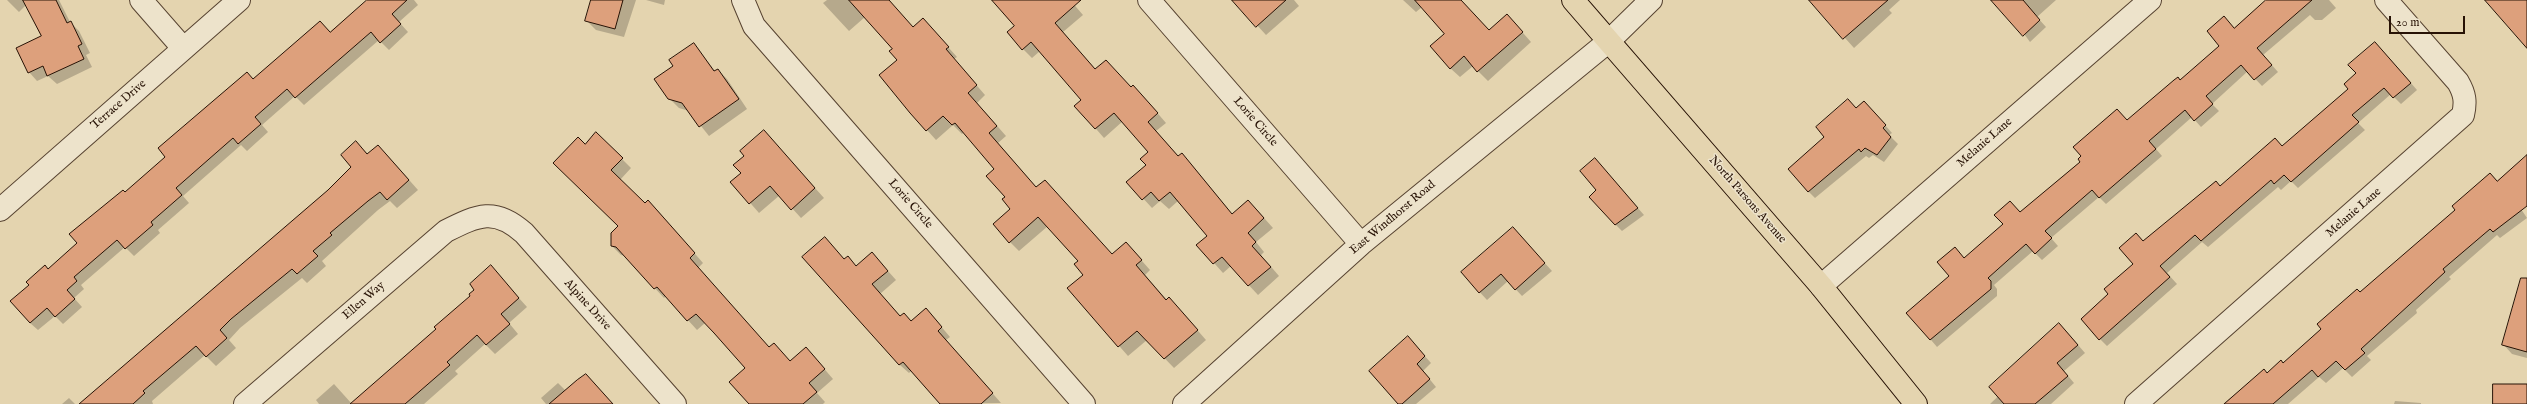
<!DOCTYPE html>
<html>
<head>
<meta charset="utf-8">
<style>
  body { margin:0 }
  #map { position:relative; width:2527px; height:404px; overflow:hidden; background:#e4d4af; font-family:"IM FELL English",serif }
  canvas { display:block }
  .scale { position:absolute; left:2389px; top:16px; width:76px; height:18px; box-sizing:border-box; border:2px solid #271205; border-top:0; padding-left:5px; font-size:12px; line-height:14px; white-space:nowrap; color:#271205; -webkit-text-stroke:3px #ede3cb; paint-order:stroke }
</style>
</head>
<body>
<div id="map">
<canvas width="2527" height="404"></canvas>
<div class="scale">20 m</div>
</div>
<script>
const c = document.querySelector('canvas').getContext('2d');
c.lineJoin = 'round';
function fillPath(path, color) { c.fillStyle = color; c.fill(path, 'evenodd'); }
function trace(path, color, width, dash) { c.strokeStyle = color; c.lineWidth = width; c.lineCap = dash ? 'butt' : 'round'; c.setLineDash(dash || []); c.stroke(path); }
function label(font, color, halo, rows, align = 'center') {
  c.font = font + ' "IM FELL English",serif'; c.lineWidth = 3; c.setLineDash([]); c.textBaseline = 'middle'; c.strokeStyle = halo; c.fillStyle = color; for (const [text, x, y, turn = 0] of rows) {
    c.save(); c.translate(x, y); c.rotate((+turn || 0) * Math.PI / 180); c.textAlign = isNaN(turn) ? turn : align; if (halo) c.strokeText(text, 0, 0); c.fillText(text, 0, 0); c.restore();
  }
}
const shadow = new Path2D(`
  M 7,0 L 59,0 L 70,22 L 79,31 L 90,53 L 86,55 L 92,67 L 57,84 L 48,76 L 37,81 L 29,72 L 42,36 L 27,4 L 19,12 Z
  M 368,0 L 414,0 L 418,5 L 399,22 L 408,32 L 389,50 L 379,40 L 304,105 L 295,96 L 262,125 L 268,132 L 247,151 L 241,145 L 183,196 L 189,203 L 158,230 L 160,233 L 134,256 L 125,247 L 81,285 L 84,289 L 74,298 L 82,307 L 63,324 L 55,316 L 38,330 L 30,323 L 48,270 L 78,244 L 125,194 L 320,22 L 331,33 Z
  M 592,0 L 636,0 L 624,37 L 596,30 L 587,21 Z
  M 646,0 L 665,0 L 664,5 Z
  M 827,0 L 888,0 L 913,28 L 923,19 L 957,57 L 954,59 L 985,95 L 977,103 L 1006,136 L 998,143 L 1037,188 L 1045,181 L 1112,255 L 1135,253 L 1150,270 L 1145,275 L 1167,300 L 1178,308 L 1206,340 L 1174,368 L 1147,340 L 1128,356 L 1069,289 L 1084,275 L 1079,261 L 1048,226 L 1019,251 L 1010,242 L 1012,209 L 996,169 L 964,132 L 962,134 L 953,125 L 936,140 L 927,130 L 893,49 L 865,17 L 849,31 L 823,3 Z
  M 993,0 L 1070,0 L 1083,15 L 1063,32 L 1096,70 L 1142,95 L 1166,123 L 1156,131 L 1179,157 L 1182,155 L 1191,164 L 1233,215 L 1257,210 L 1273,228 L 1256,242 L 1264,252 L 1261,255 L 1279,276 L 1258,295 L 1231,266 L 1223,273 L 1198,245 L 1209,236 L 1178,201 L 1169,209 L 1160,201 L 1152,208 L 1128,182 L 1147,165 L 1149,152 L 1123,121 L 1104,138 L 1076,106 L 1083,100 L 1040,51 L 1032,58 L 1023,49 L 1016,26 Z
  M 1234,0 L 1294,0 L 1299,6 L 1266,35 Z
  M 1403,0 L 1442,0 L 1489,31 L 1516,25 L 1531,42 L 1488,81 L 1473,66 L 1460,77 L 1450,68 L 1445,34 L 1422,7 L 1416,12 Z
  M 1811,0 L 1900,0 L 1889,10 L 1892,13 L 1854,48 Z
  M 1999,0 L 2056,0 L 2037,17 L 2046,27 L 2030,42 Z
  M 2268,0 L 2329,0 L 2336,8 L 2322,20 L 2315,20 L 2310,15 L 2263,55 L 2278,72 L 2262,86 L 2248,71 L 2212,104 L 2219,111 L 2201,127 L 2192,117 L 2156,149 L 2162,156 L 2106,204 L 2099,197 L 2051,238 L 2058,246 L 2042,260 L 2033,251 L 1994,285 L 1997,289 L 1997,296 L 1937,347 L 1908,313 L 1951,276 L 1955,248 L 1965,259 L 2127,122 L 2181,81 L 2221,46 L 2224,18 L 2235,29 Z
  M 694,44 L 715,71 L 718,70 L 727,79 L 747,109 L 709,136 L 689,111 L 679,108 L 669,98 L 674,66 Z
  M 2382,50 L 2417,90 L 2401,104 L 2391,94 L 2358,123 L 2365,130 L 2298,188 L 2291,181 L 2281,190 L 2278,187 L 2208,247 L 2202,242 L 2167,273 L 2177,284 L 2107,346 L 2100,339 L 2110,294 L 2134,264 L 2136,234 L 2144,242 L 2221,187 L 2275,139 L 2283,147 L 2349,89 Z
  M 1856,109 L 1871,109 L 1892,133 L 1889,135 L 1898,144 L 1884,162 L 1873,155 L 1869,158 L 1866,156 L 1815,198 L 1808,191 Z
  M 764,131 L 824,198 L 801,218 L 780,195 L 759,213 L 732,182 L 742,173 Z
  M 596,133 L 631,168 L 620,180 L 645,204 L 648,201 L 658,211 L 703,263 L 698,268 L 769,348 L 791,362 L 815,358 L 833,379 L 817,393 L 825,402 L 823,404 L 751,404 L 746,368 L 705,323 L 697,330 L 666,296 L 664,298 L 625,256 L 621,255 L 612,246 L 619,227 L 585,145 Z
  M 356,143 L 368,154 L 387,155 L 418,190 L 397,208 L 390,201 L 378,210 L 322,261 L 326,266 L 307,283 L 302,278 L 240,328 L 229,340 L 236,348 L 216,366 L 205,355 L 152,401 L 153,404 L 80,404 L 329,191 L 353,168 Z
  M 2527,156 L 2527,200 L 2519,206 L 2527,218 L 2500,238 L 2497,235 L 2449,277 L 2451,279 L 2416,310 L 2417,313 L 2367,356 L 2371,360 L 2352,377 L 2343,368 L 2326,383 L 2319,377 L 2288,404 L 2223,404 L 2263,371 L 2267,374 L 2283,364 L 2360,293 L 2457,211 L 2490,174 L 2498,182 Z
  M 1601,166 L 1644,215 L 1622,231 L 1615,224 L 1598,190 Z
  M 1513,228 L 1552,271 L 1522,296 L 1508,281 L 1487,300 L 1462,273 Z
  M 804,258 L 845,260 L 856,267 L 880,262 L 896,280 L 880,294 L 901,317 L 911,322 L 934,318 L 950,337 L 946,340 L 1001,403 L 941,404 L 912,370 L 909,373 L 900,365 Z
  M 491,267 L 527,307 L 509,323 L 518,334 L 495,354 L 485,344 L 455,371 L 458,374 L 424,404 L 319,404 L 316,400 L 334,384 L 352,404 L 437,329 L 472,296 Z
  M 2527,316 L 2527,358 L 2512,354 L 2503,344 Z
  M 2066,331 L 2085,353 L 2064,371 L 2074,383 L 2051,404 L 1990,404 Z
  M 1415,345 L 1431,363 L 1423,371 L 1436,387 L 1416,404 L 1399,404 Z
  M 586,375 L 613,404 L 546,404 L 541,398 L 558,383 L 566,391 Z
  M 69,398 L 75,404 L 62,404 Z
  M 2395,401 L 2421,403 L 2421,404 L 2394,404 Z`);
const building = new Path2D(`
  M 23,0 L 56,0 L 67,23 L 71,21 L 82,44 L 78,46 L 84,59 L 47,76 L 43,66 L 28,73 L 16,48 L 41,36 Z
  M 367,0 L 407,0 L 392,14 L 401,24 L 380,43 L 371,32 L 295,98 L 287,89 L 255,117 L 261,124 L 238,144 L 233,138 L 176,188 L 182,195 L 151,222 L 153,225 L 125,249 L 117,240 L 74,277 L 77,281 L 67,290 L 75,299 L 55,317 L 47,308 L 30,323 L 10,301 L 29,285 L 26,282 L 45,265 L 48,269 L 77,243 L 69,234 L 123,190 L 125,192 L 165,157 L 158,148 L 247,72 L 253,79 L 320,21 L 330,32 Z
  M 591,0 L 623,0 L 615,29 L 585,21 Z
  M 849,0 L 889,0 L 913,27 L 923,18 L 949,47 L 946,49 L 977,85 L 968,93 L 997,126 L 989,133 L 1036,187 L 1045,180 L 1112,254 L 1126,242 L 1142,260 L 1136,265 L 1166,300 L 1169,297 L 1198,330 L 1164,359 L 1137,331 L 1118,347 L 1067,288 L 1083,275 L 1074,264 L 1078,261 L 1038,217 L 1009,243 L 993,224 L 1010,209 L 1002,199 L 1005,197 L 986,176 L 994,169 L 955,123 L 952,125 L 943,116 L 926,131 L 910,113 L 879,75 L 897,60 L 889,51 L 892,49 Z
  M 992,0 L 1081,0 L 1055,23 L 1095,69 L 1106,60 L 1131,87 L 1133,85 L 1158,113 L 1148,122 L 1178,156 L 1182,153 L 1232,214 L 1248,200 L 1264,218 L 1248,233 L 1256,242 L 1252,246 L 1271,267 L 1248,286 L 1222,257 L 1213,264 L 1196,245 L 1207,236 L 1170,192 L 1159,201 L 1151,192 L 1142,200 L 1126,182 L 1146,165 L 1140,159 L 1148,152 L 1114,113 L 1095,129 L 1074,106 L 1081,100 L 1031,42 L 1022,50 L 1007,32 L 1014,26 Z
  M 1232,0 L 1286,0 L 1256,27 Z
  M 1415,0 L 1461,0 L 1489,30 L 1507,14 L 1523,32 L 1477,72 L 1464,56 L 1450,69 L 1430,46 L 1444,34 Z
  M 1809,0 L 1888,0 L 1843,39 Z
  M 1991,0 L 2023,0 L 2040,20 L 2023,36 Z
  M 2266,0 L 2312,0 L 2257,48 L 2272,65 L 2254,80 L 2241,65 L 2206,96 L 2213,104 L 2194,121 L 2185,110 L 2149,141 L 2156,149 L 2099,198 L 2092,190 L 2045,231 L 2052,238 L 2035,254 L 2026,244 L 1988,278 L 1991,281 L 1991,289 L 1930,340 L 1906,313 L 1949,276 L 1937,262 L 1955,247 L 1964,258 L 2003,224 L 1994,215 L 2010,201 L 2020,212 L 2080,162 L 2078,159 L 2081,156 L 2073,147 L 2117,109 L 2127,120 L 2174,80 L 2178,77 L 2180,80 L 2219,46 L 2207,31 L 2224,16 L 2234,28 Z
  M 2485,0 L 2527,0 L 2527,48 Z
  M 2375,42 L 2411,83 L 2393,98 L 2384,88 L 2352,115 L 2359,122 L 2291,182 L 2284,175 L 2274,184 L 2271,180 L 2201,241 L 2195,235 L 2160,266 L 2170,277 L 2099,340 L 2081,319 L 2108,294 L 2104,289 L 2133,264 L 2119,248 L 2136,233 L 2143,241 L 2216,181 L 2220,186 L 2275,138 L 2282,146 L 2348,89 L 2344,84 L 2356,73 L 2348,65 Z
  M 694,43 L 714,71 L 718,69 L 739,99 L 699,127 L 682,103 L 668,99 L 654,79 L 673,66 L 669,60 Z
  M 1848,99 L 1856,108 L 1864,101 L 1886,125 L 1883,128 L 1891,137 L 1877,155 L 1865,148 L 1861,152 L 1859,149 L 1808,192 L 1788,169 L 1824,137 L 1816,127 Z
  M 764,130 L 815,188 L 791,210 L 770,186 L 749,204 L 730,182 L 741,173 L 733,165 L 744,156 L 740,151 Z
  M 596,132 L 623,158 L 611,170 L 645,203 L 648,200 L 695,253 L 690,258 L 769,347 L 774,343 L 790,361 L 806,347 L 825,369 L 809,383 L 817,392 L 803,404 L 749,404 L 729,382 L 745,368 L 714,333 L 696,314 L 687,321 L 657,287 L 654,289 L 616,247 L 611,246 L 611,233 L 618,226 L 553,163 L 578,137 L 585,144 Z
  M 356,141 L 367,154 L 378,145 L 409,180 L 387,200 L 380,192 L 368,201 L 330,233 L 332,235 L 313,251 L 318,256 L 297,274 L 292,269 L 231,319 L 220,330 L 227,338 L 206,357 L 196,346 L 143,391 L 145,393 L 133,404 L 79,404 L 328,190 L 351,167 L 341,155 Z
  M 2527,155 L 2527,206 L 2493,232 L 2490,229 L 2443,269 L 2445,272 L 2361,349 L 2365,353 L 2345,370 L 2336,361 L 2318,377 L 2312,370 L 2273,404 L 2224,404 L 2264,369 L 2267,373 L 2281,360 L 2283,363 L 2321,329 L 2317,324 L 2357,289 L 2360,292 L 2455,210 L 2452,206 L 2490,173 L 2497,181 Z
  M 1595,158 L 1638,208 L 1615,225 L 1589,197 L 1596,190 L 1580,171 Z
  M 1513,227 L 1545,263 L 1515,290 L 1501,274 L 1479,293 L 1461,272 Z
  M 825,237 L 844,259 L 848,256 L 856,266 L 872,252 L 888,271 L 872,284 L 900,316 L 904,313 L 911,321 L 926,308 L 942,327 L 938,331 L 993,393 L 981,404 L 940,404 L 903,362 L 899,365 L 802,257 Z
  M 491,265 L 519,298 L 501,314 L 510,324 L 486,345 L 477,335 L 447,362 L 450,365 L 405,404 L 350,404 L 436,329 L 434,327 L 470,296 L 469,294 L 474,290 L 470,284 Z
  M 2521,278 L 2527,278 L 2527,352 L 2502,345 Z
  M 2059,323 L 2078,345 L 2057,363 L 2068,376 L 2035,404 L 2004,404 L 1989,387 Z
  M 1408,336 L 1425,356 L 1417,364 L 1430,379 L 1402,404 L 1398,404 L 1369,371 Z
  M 586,374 L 613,404 L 549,404 L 577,380 Z
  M 2493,384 L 2527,384 L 2527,404 L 2493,404 Z`);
const minor = new Path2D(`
  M 141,0 L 183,48
  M 743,0 L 754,26 L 1084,404
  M 1149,0 L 1361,244
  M 0,210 L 239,0
  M 1821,286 L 2150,0
  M 245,404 L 446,231 C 478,215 495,207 524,233 L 675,404
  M 1184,404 L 1361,244 L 1609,41 L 1651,0
  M 2136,404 L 2463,115 C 2466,102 2465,94 2458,82 L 2386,0`);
const major = new Path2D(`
  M 1573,0 L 1821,286 L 1916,404`);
const streetNames = [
  ["Terrace Drive",119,105,-41],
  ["Lorie Circle",1255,122,49],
  ["Melanie Lane",1985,143,-41],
  ["North Parsons Avenue",1747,200,49],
  ["Lorie Circle",910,204,49],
  ["Melanie Lane",2354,213,-41],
  ["East Windhorst Road",1393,218,-40],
  ["Ellen Way",364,301,-41],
  ["Alpine Drive",587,305,48]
];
fillPath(shadow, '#0003');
fillPath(building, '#dda07c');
trace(building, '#271205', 1);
trace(minor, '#564230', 24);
trace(major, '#271205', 24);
trace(minor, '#ede3cb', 22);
trace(major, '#e4d4af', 22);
label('12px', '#271205', '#ede3cb', streetNames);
</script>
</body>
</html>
